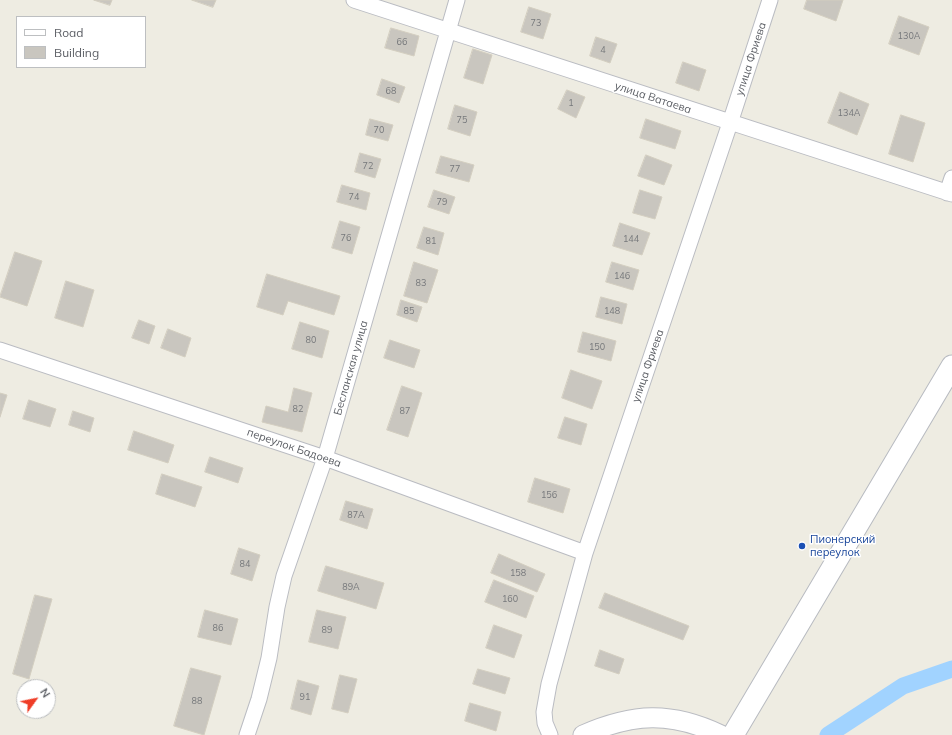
<!DOCTYPE html>
<html>
<head>
<meta charset="utf-8">
<style>
  body { margin:0 }
  #map { position:relative; width:952px; height:735px; overflow:hidden; background:#eeece2; font-family:Mulish,sans-serif }
  canvas { display:block }
  .legend { position:absolute; left:16px; top:16px; width:130px; height:52px; box-sizing:border-box; background:#fff; border:1px solid #bdbfc1; margin:0; padding:5px 7px; list-style:none; font-size:12px; color:#5b5e64 }
  .legend li { display:flex; align-items:center; gap:8px; height:20px }
  .legend b { width:20px; border:1px solid #bdbfc1 }
  .north { position:absolute; left:16px; top:679px; width:40px; height:40px; box-sizing:border-box; background:#fff; border:1px solid #bdbfc1; border-radius:50%; rotate:57deg; font-size:11px; font-weight:700; line-height:16px; text-align:center; color:#5b5e64 }
  .north::after { content:''; display:block; margin:auto; width:14px; height:18px; background:#ef3d27; clip-path:polygon(50% 0,100% 100%,50% 72%,0 100%) }
</style>
</head>
<body>
<div id="map">
<canvas width="952" height="735"></canvas>
<ul class="legend">
<li><b style="height:5px;background:#fff"></b>Road</li>
<li><b style="height:11px;background:#c9c6bf"></b>Building</li>
</ul>
<div class="north">N</div>
</div>
<script>
const c = document.querySelector('canvas').getContext('2d');
c.lineJoin = 'round';
function trace(path, color, width, dash) { c.strokeStyle = color; c.lineWidth = width; c.lineCap = dash ? 'butt' : 'round'; c.setLineDash(dash || []); c.stroke(path); }
function fillPath(path, color) { c.fillStyle = color; c.fill(path, 'evenodd'); }
function label(font, color, halo, rows, align = 'center') {
  c.font = font + ' Mulish,sans-serif'; c.lineWidth = 3; c.setLineDash([]); c.textBaseline = 'middle'; c.strokeStyle = halo; c.fillStyle = color; for (const [text, x, y, turn = 0] of rows) {
    c.save(); c.translate(x, y); c.rotate((+turn || 0) * Math.PI / 180); c.textAlign = isNaN(turn) ? turn : align; if (halo) c.strokeText(text, 0, 0); c.fillText(text, 0, 0); c.restore();
  }
}
const canal = new Path2D(`
  M 828,735 L 903,686 L 952,669`);
const building = new Path2D(`
  M 94,0 L 112,0 L 110,5 Z
  M 192,0 L 216,0 L 213,7 Z
  M 807,0 L 843,0 L 836,21 L 804,9 Z
  M 529,7 L 551,14 L 543,39 L 521,32 Z
  M 899,16 L 929,27 L 919,55 L 889,44 Z
  M 391,28 L 419,36 L 414,56 L 385,48 Z
  M 596,37 L 617,44 L 610,63 L 590,56 Z
  M 473,49 L 492,55 L 483,84 L 464,78 Z
  M 683,62 L 706,70 L 699,91 L 676,83 Z
  M 382,79 L 405,87 L 399,103 L 377,95 Z
  M 567,90 L 585,97 L 576,118 L 558,109 Z
  M 840,92 L 869,104 L 857,135 L 828,123 Z
  M 455,105 L 477,112 L 470,136 L 448,129 Z
  M 901,115 L 925,123 L 913,162 L 889,154 Z
  M 370,119 L 393,125 L 388,141 L 366,135 Z
  M 646,119 L 681,131 L 675,149 L 640,138 Z
  M 360,153 L 381,159 L 375,178 L 355,172 Z
  M 646,155 L 672,165 L 664,185 L 638,176 Z
  M 441,156 L 474,165 L 469,182 L 436,173 Z
  M 342,185 L 370,193 L 366,210 L 337,202 Z
  M 434,190 L 455,197 L 449,214 L 428,207 Z
  M 640,190 L 662,197 L 655,219 L 633,213 Z
  M 340,221 L 360,227 L 352,254 L 332,248 Z
  M 620,223 L 650,233 L 642,255 L 613,246 Z
  M 424,227 L 444,233 L 438,255 L 417,248 Z
  M 15,252 L 42,261 L 27,306 L 0,297 Z
  M 414,262 L 438,270 L 427,303 L 404,296 Z
  M 612,262 L 639,270 L 633,290 L 606,282 Z
  M 267,274 L 340,296 L 334,315 L 288,301 L 283,315 L 257,307 Z
  M 66,281 L 94,290 L 83,327 L 55,318 Z
  M 601,297 L 627,304 L 622,324 L 596,317 Z
  M 401,300 L 422,307 L 417,322 L 397,315 Z
  M 139,320 L 155,326 L 149,344 L 132,338 Z
  M 300,322 L 329,331 L 322,358 L 292,349 Z
  M 168,329 L 191,338 L 185,357 L 161,348 Z
  M 583,332 L 616,341 L 611,361 L 578,352 Z
  M 390,340 L 420,350 L 414,368 L 384,358 Z
  M 571,370 L 602,381 L 592,409 L 562,398 Z
  M 402,386 L 422,393 L 408,437 L 387,430 Z
  M 294,388 L 312,393 L 302,432 L 262,422 L 266,406 L 288,412 Z
  M 0,393 L 7,395 L 0,417 Z
  M 29,400 L 56,409 L 50,427 L 23,419 Z
  M 73,411 L 94,418 L 90,432 L 69,425 Z
  M 565,417 L 587,424 L 581,445 L 558,438 Z
  M 134,431 L 174,445 L 168,463 L 128,450 Z
  M 210,457 L 243,468 L 238,483 L 205,472 Z
  M 162,474 L 202,487 L 195,507 L 156,494 Z
  M 535,478 L 570,489 L 563,513 L 528,502 Z
  M 346,501 L 373,509 L 367,529 L 340,520 Z
  M 239,548 L 260,555 L 252,581 L 231,574 Z
  M 499,554 L 545,574 L 537,592 L 491,573 Z
  M 326,566 L 384,583 L 376,609 L 318,591 Z
  M 494,580 L 534,596 L 526,618 L 485,602 Z
  M 605,593 L 689,626 L 683,640 L 599,608 Z
  M 35,595 L 52,599 L 29,679 L 13,674 Z
  M 205,610 L 238,619 L 231,645 L 198,637 Z
  M 317,610 L 346,617 L 338,649 L 309,642 Z
  M 494,625 L 522,635 L 514,658 L 486,648 Z
  M 600,650 L 624,659 L 619,674 L 595,666 Z
  M 191,668 L 221,676 L 204,735 L 174,726 Z
  M 478,669 L 510,678 L 505,694 L 473,684 Z
  M 340,675 L 357,679 L 348,713 L 332,709 Z
  M 298,680 L 319,686 L 311,715 L 291,709 Z
  M 470,703 L 501,712 L 496,731 L 465,721 Z`);
const minor = new Path2D(`
  M 354,0 L 952,194
  M 947,193 L 952,178
  M 0,350 L 325,458 L 585,553
  M 247,735 L 259,699 L 269,658 L 277,607 L 284,576 L 325,458 L 457,0
  M 550,735 L 545,723 L 544,712 L 549,684 L 585,553 L 730,123 L 770,0`);
const tertiary = new Path2D(`
  M 583,735 C 633,713 671,711 721,735`);
const secondary = new Path2D(`
  M 733,735 L 952,366`);
const markers = [
  [802,546,4,"#1a4fb4"]
];
const numberNames = [
  ["73",536,23],
  ["130А",909,36],
  ["66",402,42],
  ["4",603,50],
  ["68",391,91],
  ["1",571,103],
  ["134А",849,113],
  ["75",462,120],
  ["70",379,130],
  ["72",368,166],
  ["77",455,169],
  ["74",354,197],
  ["79",442,202],
  ["76",346,238],
  ["144",631,239],
  ["81",431,241],
  ["146",622,276],
  ["83",421,283],
  ["85",409,311],
  ["148",612,311],
  ["80",311,340],
  ["150",597,347],
  ["82",298,409],
  ["87",405,411],
  ["156",549,495],
  ["87А",356,515],
  ["84",245,564],
  ["158",518,573],
  ["89А",351,587],
  ["160",510,599],
  ["86",218,628],
  ["89",327,630],
  ["91",305,697],
  ["88",197,701]
];
const streetNames = [
  ["улица Фриева",751,59,-72],
  ["улица Ватаева",653,98,18],
  ["улица Фриева",648,366,-71],
  ["Бесланская улица",351,368,-74],
  ["переулок Бадоева",294,448,19]
];
const transitNames = [
  ["Пионерский",810,540],
  ["переулок",810,553]
];
trace(canal, '#a1d3ff', 17);
fillPath(building, '#c9c6bf');
trace(building, '#d3cec0', 1);
trace(minor, '#babcc2', 17);
trace(tertiary, '#babcc2', 21);
trace(secondary, '#b8bbc1', 23);
trace(minor, '#fff', 15);
trace(tertiary, '#fff', 19);
trace(secondary, '#fff', 21);
for (const [x, y, r, color] of markers) { const dot = new Path2D(); dot.arc(x, y, r, 0, 2 * Math.PI); c.fillStyle = color; c.fill(dot); trace(dot, '#fff', 1.5); }
label('9px', '#76787b', null, numberNames);
label('11px', '#5b5e64', '#fff', streetNames);
label('11px', '#164399', '#fff', transitNames, 'left');
</script>
</body>
</html>
